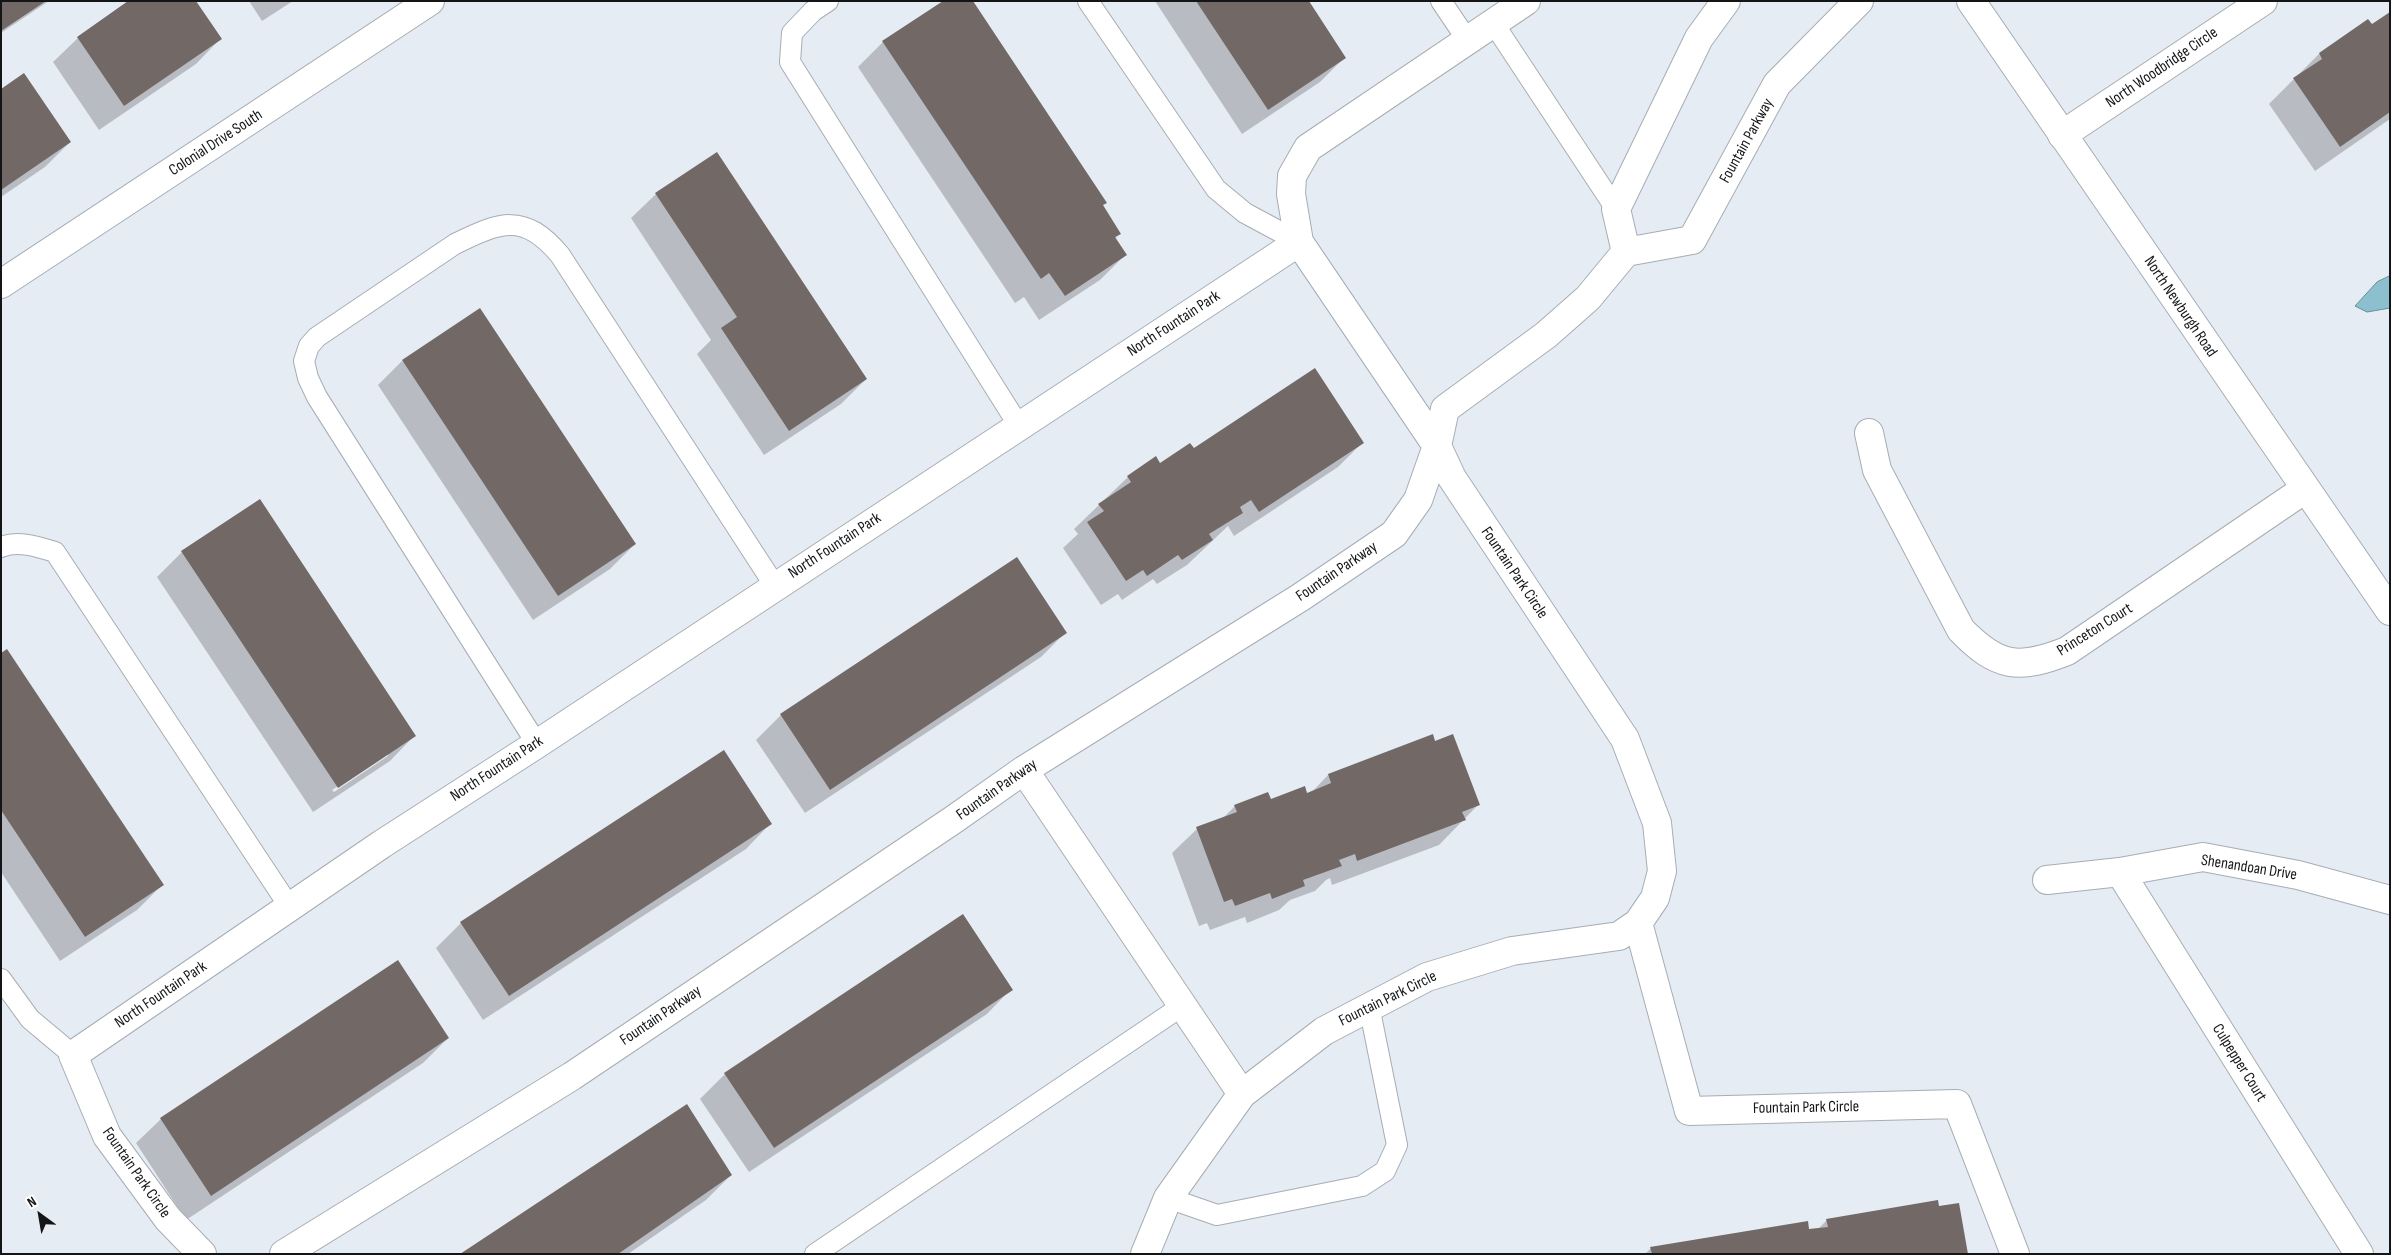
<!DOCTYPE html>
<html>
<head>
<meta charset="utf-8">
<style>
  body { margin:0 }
  #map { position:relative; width:2391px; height:1255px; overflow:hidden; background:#e6ecf3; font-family:"Sofia Sans Condensed",sans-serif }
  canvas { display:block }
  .frame { position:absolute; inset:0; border:2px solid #131517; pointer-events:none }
  .north { position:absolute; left:15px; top:1190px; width:50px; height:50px; -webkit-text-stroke:4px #fff; paint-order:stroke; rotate:328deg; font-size:14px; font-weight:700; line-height:20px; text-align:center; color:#131517 }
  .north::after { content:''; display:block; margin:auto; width:18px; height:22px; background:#131517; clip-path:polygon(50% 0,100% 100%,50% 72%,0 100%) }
</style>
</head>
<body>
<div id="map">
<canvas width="2391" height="1255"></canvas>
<div class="frame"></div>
<div class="north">N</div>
</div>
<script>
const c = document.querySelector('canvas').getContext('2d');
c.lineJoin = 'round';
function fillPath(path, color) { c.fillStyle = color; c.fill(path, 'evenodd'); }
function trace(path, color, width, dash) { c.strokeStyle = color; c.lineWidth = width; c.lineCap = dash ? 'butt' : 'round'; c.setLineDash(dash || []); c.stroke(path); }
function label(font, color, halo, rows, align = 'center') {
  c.font = font + ' "Sofia Sans Condensed",sans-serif'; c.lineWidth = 4; c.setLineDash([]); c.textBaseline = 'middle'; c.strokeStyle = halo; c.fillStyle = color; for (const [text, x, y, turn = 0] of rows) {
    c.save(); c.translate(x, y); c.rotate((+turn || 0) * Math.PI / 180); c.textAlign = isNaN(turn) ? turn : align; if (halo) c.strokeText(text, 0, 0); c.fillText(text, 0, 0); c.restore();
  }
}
const water = new Path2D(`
  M 2390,276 L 2390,308 L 2367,312 L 2355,306 L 2377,282 Z`);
const shadow = new Path2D(`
  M 1,1 L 49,1 L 1,33 Z
  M 249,1 L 293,1 L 262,21 Z
  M 1155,1 L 1307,1 L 1344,58 L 1320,82 L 1242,134 Z
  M 2390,13 L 2390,119 L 2315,171 L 2269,104 L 2319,54 L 2368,20 L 2372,25 Z
  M 78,38 L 220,39 L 196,64 L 99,130 L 53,62 Z
  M 883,42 L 1102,206 L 1120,233 L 1115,239 L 1125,255 L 1100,280 L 1039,320 L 1024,297 L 1015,303 L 858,67 Z
  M 1,90 L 70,142 L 45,167 L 1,197 Z
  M 656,194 L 866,379 L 841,404 L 764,455 L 697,354 L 711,340 L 631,218 Z
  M 402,361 L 635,544 L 610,569 L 533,620 L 378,385 Z
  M 1362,443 L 1338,467 L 1234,536 L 1228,526 L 1187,565 L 1157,584 L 1153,579 L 1122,600 L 1118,594 L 1101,605 L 1063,548 L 1078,534 L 1074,529 L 1128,477 L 1155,458 L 1160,465 L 1194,450 Z
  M 182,552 L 414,736 L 390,761 L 313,812 L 157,577 ZM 388,753 L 388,756 L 334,792 L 332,790 Z
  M 1066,632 L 1041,657 L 805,813 L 756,740 L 781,715 Z
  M 1,654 L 162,885 L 137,910 L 60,961 L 1,872 Z
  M 1432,736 L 1478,805 L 1439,845 L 1332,885 L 1330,878 L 1326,880 L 1315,891 L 1290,900 L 1279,910 L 1247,923 L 1245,917 L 1210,930 L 1207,923 L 1199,926 L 1172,853 L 1197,829 L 1222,819 L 1235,806 L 1311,793 L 1328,775 Z
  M 770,824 L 746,849 L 483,1020 L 436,948 L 461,923 Z
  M 962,916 L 1011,989 L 987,1014 L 749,1172 L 700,1099 L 725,1074 Z
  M 448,1038 L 423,1063 L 186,1220 L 136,1143 L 161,1119 Z
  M 731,1175 L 706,1200 L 628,1254 L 462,1254 Z
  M 1938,1207 L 1966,1254 L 1645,1254 L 1651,1248 L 1818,1229 L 1827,1220 Z`);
const building = new Path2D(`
  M 1,1 L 46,1 L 1,31 Z
  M 128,1 L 196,1 L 222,39 L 124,106 L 77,37 Z
  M 943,1 L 973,1 L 1107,203 L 1103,205 L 1121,234 L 1115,237 L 1127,255 L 1065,296 L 1049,273 L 1041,279 L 882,41 Z
  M 1196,1 L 1309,1 L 1346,58 L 1268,110 Z
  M 2390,12 L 2390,112 L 2340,147 L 2293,78 L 2322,59 L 2319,53 L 2368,19 L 2372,24 Z
  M 24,73 L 71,142 L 1,190 L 1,89 Z
  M 717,152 L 867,379 L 789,431 L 721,328 L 737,317 L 655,193 Z
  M 480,308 L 636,544 L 558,596 L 402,360 Z
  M 1315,368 L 1364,443 L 1259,512 L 1251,500 L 1240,507 L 1243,513 L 1209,534 L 1213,540 L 1182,560 L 1178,555 L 1147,576 L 1143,570 L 1126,581 L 1087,522 L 1104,511 L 1098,504 L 1131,482 L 1127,476 L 1156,456 L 1160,463 L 1190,443 L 1194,448 Z
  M 260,499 L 416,736 L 338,788 L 181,551 Z
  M 1017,557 L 1067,633 L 830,790 L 780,714 Z
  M 7,649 L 164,885 L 85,937 L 1,810 L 1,653 Z
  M 1433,734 L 1435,741 L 1453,734 L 1480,805 L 1462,812 L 1466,820 L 1357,861 L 1355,854 L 1339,860 L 1342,866 L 1303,880 L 1305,886 L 1272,899 L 1270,893 L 1235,906 L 1232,899 L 1224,902 L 1196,827 L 1237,812 L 1234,805 L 1268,792 L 1271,799 L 1305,786 L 1307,793 L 1331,783 L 1328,774 Z
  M 724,750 L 772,824 L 509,996 L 460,922 Z
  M 963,914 L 1013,990 L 774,1148 L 724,1073 Z
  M 398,960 L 449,1038 L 211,1196 L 160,1118 Z
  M 687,1104 L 732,1175 L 618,1254 L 460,1254 Z
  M 1938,1200 L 1939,1206 L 1959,1203 L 1968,1254 L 1652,1254 L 1650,1247 L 1808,1221 L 1809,1229 L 1828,1227 L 1826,1219 Z`);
const lane = new Path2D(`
  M 828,1 L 813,11 L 792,33 L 790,62 L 1019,426
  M 1088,1 L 1216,189 L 1245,213 L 1299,242
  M 1441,1 L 1468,41
  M 1494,24 L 1616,209
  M 1,547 C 18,540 39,547 55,552 L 289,906
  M 537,744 L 317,397 L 308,378 L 304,361 L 309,346 L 317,337 L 455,244 C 500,222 524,212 560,255 L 775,586
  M 1,979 L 30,1019 L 73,1055
  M 1168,1198 L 1217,1215 L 1362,1186 L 1385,1171 L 1397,1145 L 1369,1006
  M 815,1254 L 1182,1006`);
const street = new Path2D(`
  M 2062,135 L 2263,1
  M 1626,252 L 1616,209 L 1699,38 L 1726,1
  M 1,284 L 430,1
  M 1869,433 L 1877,470 L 1961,630 C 1998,668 2019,670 2067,651 L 2305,489
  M 1024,770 L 1242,1094
  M 2120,872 L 2359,1254
  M 2047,880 L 2120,872 L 2203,857 L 2298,875 L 2390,900
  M 1638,923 L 1689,1111 L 1957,1104 L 2015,1254
  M 202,1254 L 168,1219 L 107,1136 L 73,1055 L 382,844 L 537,744 L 1299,242 L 1291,194 L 1292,176 L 1308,148 L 1526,1
  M 284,1254 L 572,1076 L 953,820 L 1024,770 L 1301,597 L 1394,534 L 1418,500 L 1437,446 L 1445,409 L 1546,335 L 1588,298 L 1626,252 L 1692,240 L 1777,84 L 1859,1
  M 1145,1254 L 1168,1198 L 1242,1094 L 1324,1031 L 1427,977 L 1512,951 L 1619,936 L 1638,923 L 1655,898 L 1662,871 L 1657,823 L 1625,739 L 1452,478 L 1437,446 L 1299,242`);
const secondary = new Path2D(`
  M 1971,1 L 2390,611`);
const streetNames = [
  ["North Woodbridge Circle",2162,68,-34],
  ["Fountain Parkway",1747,141,-61],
  ["Colonial Drive South",216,143,-33],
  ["North Newburgh Road",2180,307,56],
  ["North Fountain Park",1174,324,-33],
  ["North Fountain Park",835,546,-33],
  ["Fountain Parkway",1337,572,-34],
  ["Fountain Park Circle",1514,573,56],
  ["Princeton Court",2095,630,-32],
  ["North Fountain Park",497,769,-33],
  ["Fountain Parkway",997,790,-35],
  ["Shenandoan Drive",2249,868,9],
  ["North Fountain Park",161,995,-34],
  ["Fountain Park Circle",1388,999,-26],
  ["Fountain Parkway",661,1016,-34],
  ["Culpepper Court",2239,1063,58],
  ["Fountain Park Circle",1806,1108,-1],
  ["Fountain Park Circle",136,1173,55]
];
fillPath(water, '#8dc0ce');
trace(water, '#688d97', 1);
fillPath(shadow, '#0003');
fillPath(building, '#726967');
trace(lane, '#a7adb4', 22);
trace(street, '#a7adb4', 30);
trace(secondary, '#a7adb4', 30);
trace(lane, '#fff', 20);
trace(street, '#fff', 28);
trace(secondary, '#fff', 28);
label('16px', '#131517', '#fff', streetNames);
</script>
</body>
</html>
